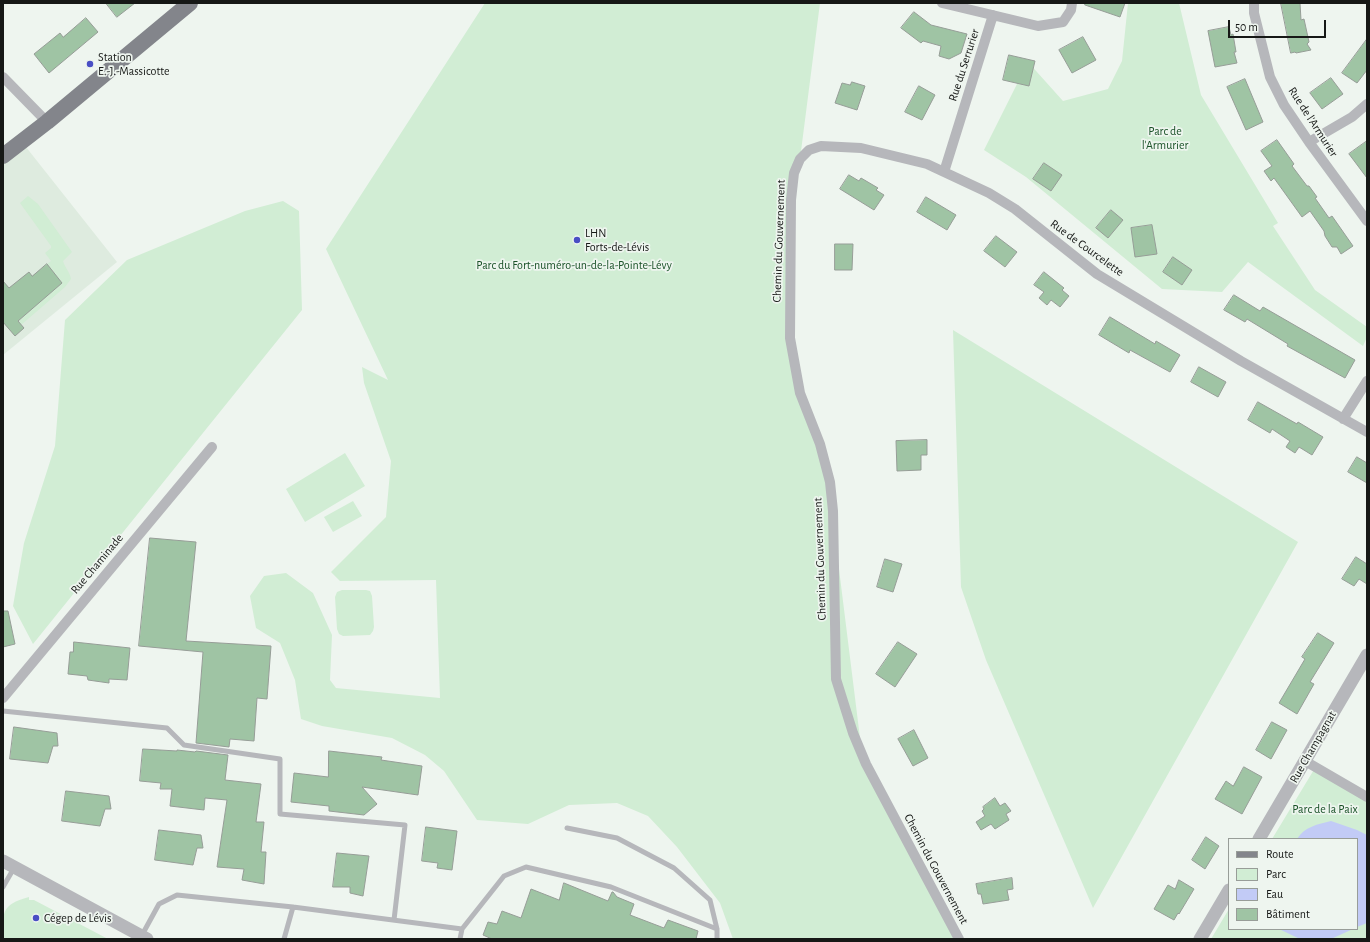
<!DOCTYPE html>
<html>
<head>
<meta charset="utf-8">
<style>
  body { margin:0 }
  #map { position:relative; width:1370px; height:942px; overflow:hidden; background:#eef5ef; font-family:"Alegreya Sans",sans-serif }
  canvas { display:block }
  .frame { position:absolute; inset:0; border:4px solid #161816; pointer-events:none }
  .legend { position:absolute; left:1228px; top:838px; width:130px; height:92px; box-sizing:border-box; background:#eef5ef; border:1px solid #989d98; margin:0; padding:5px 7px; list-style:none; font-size:12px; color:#161816 }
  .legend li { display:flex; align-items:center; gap:8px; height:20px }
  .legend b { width:20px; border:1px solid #989d98 }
  .scale { position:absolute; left:1228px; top:20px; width:98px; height:18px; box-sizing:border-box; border:2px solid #161816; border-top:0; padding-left:5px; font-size:12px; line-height:14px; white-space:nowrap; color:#161816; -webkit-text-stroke:3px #eef5ef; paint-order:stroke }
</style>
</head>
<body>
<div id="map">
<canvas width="1370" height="942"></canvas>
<div class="frame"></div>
<ul class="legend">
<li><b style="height:5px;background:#83858b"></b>Route</li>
<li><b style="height:11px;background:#d1edd4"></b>Parc</li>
<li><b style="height:11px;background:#c2cbf6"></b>Eau</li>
<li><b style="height:11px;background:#9fc4a4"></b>Bâtiment</li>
</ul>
<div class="scale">50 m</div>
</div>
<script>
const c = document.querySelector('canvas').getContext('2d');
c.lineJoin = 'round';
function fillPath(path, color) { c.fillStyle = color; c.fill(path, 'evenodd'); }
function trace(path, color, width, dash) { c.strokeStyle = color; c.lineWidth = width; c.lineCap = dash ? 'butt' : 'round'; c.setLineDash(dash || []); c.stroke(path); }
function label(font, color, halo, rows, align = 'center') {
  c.font = font + ' "Alegreya Sans",sans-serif'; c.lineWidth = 3.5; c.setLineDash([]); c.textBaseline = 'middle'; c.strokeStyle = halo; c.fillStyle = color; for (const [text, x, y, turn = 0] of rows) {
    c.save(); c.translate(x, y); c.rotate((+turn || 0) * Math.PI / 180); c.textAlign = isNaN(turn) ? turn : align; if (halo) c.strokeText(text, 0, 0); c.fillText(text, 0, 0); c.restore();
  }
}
const built = new Path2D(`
  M 22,142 L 117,262 L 3,355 L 3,156 Z`);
const green = new Path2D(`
  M 485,3 L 820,3 L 800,159 L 794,173 L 793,362 L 820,444 L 837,553 L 861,746 L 962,939 L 733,939 L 720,903 L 677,847 L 648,816 L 617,803 L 569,805 L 528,824 L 477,820 L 444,771 L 425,755 L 392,738 L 322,726 L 301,719 L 295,680 L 280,643 L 256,628 L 250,596 L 264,576 L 286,573 L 313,593 L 332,635 L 330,680 L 336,688 L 440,698 L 436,580 L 340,581 L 331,572 L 386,517 L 391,461 L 364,383 L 362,367 L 388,380 L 326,249 Z
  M 1128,3 L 1179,3 L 1201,95 L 1278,223 L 1273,226 L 1315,290 L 1367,327 L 1367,337 L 1363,346 L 1248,262 L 1222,292 L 1162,289 L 1026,177 L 984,150 L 1028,62 L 1063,101 L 1108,89 L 1122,61 Z
  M 28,196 L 38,204 L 72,252 L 63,261 C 65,268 70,272 71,279 L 65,287 L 21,325 L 18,321 L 62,283 L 47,264 L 51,261 L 45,253 L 51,248 L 51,246 L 20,203 Z
  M 283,201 L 299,211 L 302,310 L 33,644 L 13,606 L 24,543 L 55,446 L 65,320 L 127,260 L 245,211 Z
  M 953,330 L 1298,542 L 1093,908 L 986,660 L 961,587 Z
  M 345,453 L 365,486 L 305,522 L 286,489 Z
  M 353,501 L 362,516 L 333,532 L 324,517 Z
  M 342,590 L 366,590 L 370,591 L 372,596 L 374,627 L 373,631 L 370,635 L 343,636 L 339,634 L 337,629 L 335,597 L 337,592 Z
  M 1315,768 L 1367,800 L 1367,939 L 1211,939 L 1229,909 L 1229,929 L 1357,929 L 1357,839 L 1272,839 Z
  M 29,897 L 29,900 L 34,900 L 108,939 L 3,939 C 3,913 0,905 29,897 Z`);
const water = new Path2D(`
  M 1331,821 L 1357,830 L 1367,835 L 1367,923 L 1357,927 L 1357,839 L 1297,839 C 1304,827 1318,824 1331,821 Z
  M 1279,929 L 1353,929 L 1331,939 L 1300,939 Z`);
const building = new Path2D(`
  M 106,3 L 135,3 L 117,17 Z
  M 1085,3 L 1125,3 L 1120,17 L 1085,5 Z
  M 1281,3 L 1300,3 L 1301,20 L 1304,19 L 1309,42 L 1307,44 L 1311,50 L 1296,53 L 1295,52 L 1291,53 Z
  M 914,12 L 931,25 L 967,34 L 961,53 L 949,59 L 939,56 L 941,46 L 923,41 L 921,43 L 901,28 Z
  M 86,18 L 98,32 L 49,73 L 34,54 L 60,33 L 63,37 Z
  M 1229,27 L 1231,35 L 1233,34 L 1236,52 L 1234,52 L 1237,63 L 1215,67 L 1208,31 Z
  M 1083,37 L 1096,60 L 1072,73 L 1059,50 Z
  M 1367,39 L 1367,70 L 1357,83 L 1342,73 Z
  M 1009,55 L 1035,61 L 1029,86 L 1003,80 Z
  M 1331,78 L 1343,94 L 1322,109 L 1310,93 Z
  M 1245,79 L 1263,122 L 1246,130 L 1227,87 Z
  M 852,82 L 865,86 L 857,110 L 835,103 L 842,83 L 850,85 Z
  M 919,86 L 935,95 L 922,120 L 905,112 Z
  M 1277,140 L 1294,164 L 1292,166 L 1307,186 L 1309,186 L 1317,197 L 1315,198 L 1329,218 L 1332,216 L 1353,246 L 1341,254 L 1337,247 L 1332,247 L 1325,236 L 1324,231 L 1310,211 L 1302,217 L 1274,178 L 1271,181 L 1264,171 L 1272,166 L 1261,151 Z
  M 1367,141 L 1367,178 L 1349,154 Z
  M 1044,163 L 1062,175 L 1051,191 L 1033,179 Z
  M 849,175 L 859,181 L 861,178 L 878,188 L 876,190 L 884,195 L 874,210 L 840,189 Z
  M 926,197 L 956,215 L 947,230 L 917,212 Z
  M 1111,210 L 1123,220 L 1108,238 L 1096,228 Z
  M 1152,225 L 1157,254 L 1135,257 L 1131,228 Z
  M 996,236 L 1017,252 L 1005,267 L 984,251 Z
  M 835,244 L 853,244 L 852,270 L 835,270 Z
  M 1173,257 L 1192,270 L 1182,285 L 1163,272 Z
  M 47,264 L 62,283 L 18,321 L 24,328 L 15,336 L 3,322 L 3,281 L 9,288 L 29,272 L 32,276 Z
  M 1044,272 L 1064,288 L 1062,290 L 1069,296 L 1060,307 L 1051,300 L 1047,305 L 1039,298 L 1044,292 L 1034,285 Z
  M 1234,295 L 1260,311 L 1263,307 L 1355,360 L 1345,378 L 1287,346 L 1288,344 L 1247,319 L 1245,322 L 1224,310 Z
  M 1110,317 L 1155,344 L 1156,341 L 1180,355 L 1170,372 L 1130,350 L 1129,353 L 1099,335 Z
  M 1199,367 L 1226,382 L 1218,397 L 1191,382 Z
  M 1258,402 L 1297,424 L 1298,422 L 1323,437 L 1312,455 L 1299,447 L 1295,453 L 1286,447 L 1290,441 L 1272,429 L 1270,433 L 1248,420 Z
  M 927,440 L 927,455 L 921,455 L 921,470 L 897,471 L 896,441 Z
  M 1357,457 L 1367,463 L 1367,483 L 1348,472 Z
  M 150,538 L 196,542 L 186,641 L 271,646 L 267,699 L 257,698 L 254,741 L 230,739 L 229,747 L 196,743 L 203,652 L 139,646 Z
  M 1356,557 L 1367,564 L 1367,584 L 1359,579 L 1354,586 L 1342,579 Z
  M 885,559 L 902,564 L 893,592 L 877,587 Z
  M 3,611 L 8,611 L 15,644 L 3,647 Z
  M 1318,633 L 1334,643 L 1310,682 L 1314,684 L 1297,714 L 1279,703 L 1305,659 L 1302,657 Z
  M 74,642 L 130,648 L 127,680 L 109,679 L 109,683 L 88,680 L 87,676 L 68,674 L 70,652 L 73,652 Z
  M 898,642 L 917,654 L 895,687 L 876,674 Z
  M 1272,722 L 1287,730 L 1271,759 L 1256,750 Z
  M 14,727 L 57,733 L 58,746 L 53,746 L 48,763 L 10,759 Z
  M 914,730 L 928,758 L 913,766 L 898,739 Z
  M 143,749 L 177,751 L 177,750 L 195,752 L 196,751 L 228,755 L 225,780 L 261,784 L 256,822 L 264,822 L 261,852 L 266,852 L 264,884 L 242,880 L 244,869 L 217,867 L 227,800 L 205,798 L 204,810 L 170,806 L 172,789 L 160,789 L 161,783 L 140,781 Z
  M 329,751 L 382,757 L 381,760 L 422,766 L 418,795 L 362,787 L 377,804 L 364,815 L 329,811 L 329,806 L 291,802 L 294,773 L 328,777 Z
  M 1244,767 L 1262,777 L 1242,814 L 1215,799 L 1226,781 L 1233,786 Z
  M 66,791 L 109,796 L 111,809 L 105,809 L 100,826 L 62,821 Z
  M 995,798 L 1000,806 L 1005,803 L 1011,811 L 1006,814 L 1009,820 L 995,829 L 991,824 L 981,830 L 976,822 L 985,816 L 982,811 L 984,809 L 983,807 Z
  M 426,827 L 457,831 L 452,870 L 437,868 L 438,863 L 422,861 Z
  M 159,830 L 201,835 L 203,848 L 197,848 L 193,865 L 155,860 Z
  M 1206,837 L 1219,846 L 1205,869 L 1192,860 Z
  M 337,853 L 369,856 L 363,896 L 350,893 L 350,887 L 333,887 Z
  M 1012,878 L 1013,889 L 1007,890 L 1009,900 L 983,904 L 981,894 L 978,894 L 976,884 Z
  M 1179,880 L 1194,889 L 1179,914 L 1178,913 L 1174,920 L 1154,909 L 1168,885 L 1175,889 Z
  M 564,883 L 608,901 L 612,892 L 613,892 L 617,897 L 634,904 L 630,915 L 664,928 L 668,920 L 698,931 L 696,939 L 492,939 L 483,935 L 488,922 L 497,924 L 502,911 L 521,918 L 531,889 L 559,900 Z`);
const service = new Path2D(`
  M 3,711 L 167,728 L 184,745 L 280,759 L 280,814 L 405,825 L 394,920
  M 567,828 L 617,838 L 674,868 L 710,900 L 717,929 L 717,939
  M 3,887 L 14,868
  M 142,935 L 159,904 L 177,895 L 293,907 L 462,929
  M 284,939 L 293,907
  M 460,939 L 462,929 L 504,876 L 526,867 L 611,887 L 717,929`);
const minor = new Path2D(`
  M 942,3 L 1038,26 L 1063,22 L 1071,10 L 1072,3
  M 1254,3 L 1254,13 L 1270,77 L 1284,105 L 1309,142 L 1367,221
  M 3,77 L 47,122
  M 1309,142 L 1352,117 L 1367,104
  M 944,172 L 993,15
  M 1343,419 L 1367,381
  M 3,698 L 212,447
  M 1305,761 L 1367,797
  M 959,939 L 866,764 L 853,733 L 836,679 L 833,511 L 830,482 L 820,444 L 800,393 L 790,338 L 791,200 L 794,173 L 800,159 L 809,150 L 821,146 L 861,148 L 927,164 L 989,193 L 1015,209 L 1097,274 L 1241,361 L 1367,432`);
const tertiary = new Path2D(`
  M 1259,839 L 1367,655
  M 3,861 L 147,939
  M 1200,939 L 1229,890`);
const primary = new Path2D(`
  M 3,156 L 47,122 L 190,3`);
const markers = [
  [90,64,4,"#494ec4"],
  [577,240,4,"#494ec4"],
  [36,918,4,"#494ec4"]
];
const poiNames = [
  ["Station",98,57],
  ["E.-J.-Massicotte",98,71],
  ["LHN",585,233],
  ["Forts-de-Lévis",585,247],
  ["Cégep de Lévis",44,918]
];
const streetNames = [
  ["Rue du Serrurier",964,65,-72],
  ["Rue de l'Armurier",1313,122,57],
  ["Chemin du Gouvernement",779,241,-88],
  ["Rue de Courcelette",1087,248,36],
  ["Chemin du Gouvernement",820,559,-92],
  ["Rue Chaminade",97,564,-50],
  ["Rue Champagnat",1313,747,-60],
  ["Chemin du Gouvernement",936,869,62]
];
const parkNames = [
  ["Parc de",1165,131],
  ["l'Armurier",1165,145],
  ["Parc du Fort-numéro-un-de-la-Pointe-Lévy",574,265],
  ["Parc de la Paix",1325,809]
];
fillPath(built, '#deebdf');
fillPath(green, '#d1edd4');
fillPath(water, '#c2cbf6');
fillPath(building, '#9fc4a4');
trace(building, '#969d97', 1);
trace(service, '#b6b7bb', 5);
trace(minor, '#b6b7bb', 10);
trace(tertiary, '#b6b7bb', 13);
trace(primary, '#83858b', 16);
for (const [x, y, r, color] of markers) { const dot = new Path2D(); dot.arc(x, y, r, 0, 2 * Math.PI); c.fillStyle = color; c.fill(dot); trace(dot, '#eef5ef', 1.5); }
label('12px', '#161816', '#eef5ef', poiNames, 'left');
label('12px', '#161816', '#eef5ef', streetNames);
label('12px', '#1a5228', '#eef5ef', parkNames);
</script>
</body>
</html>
